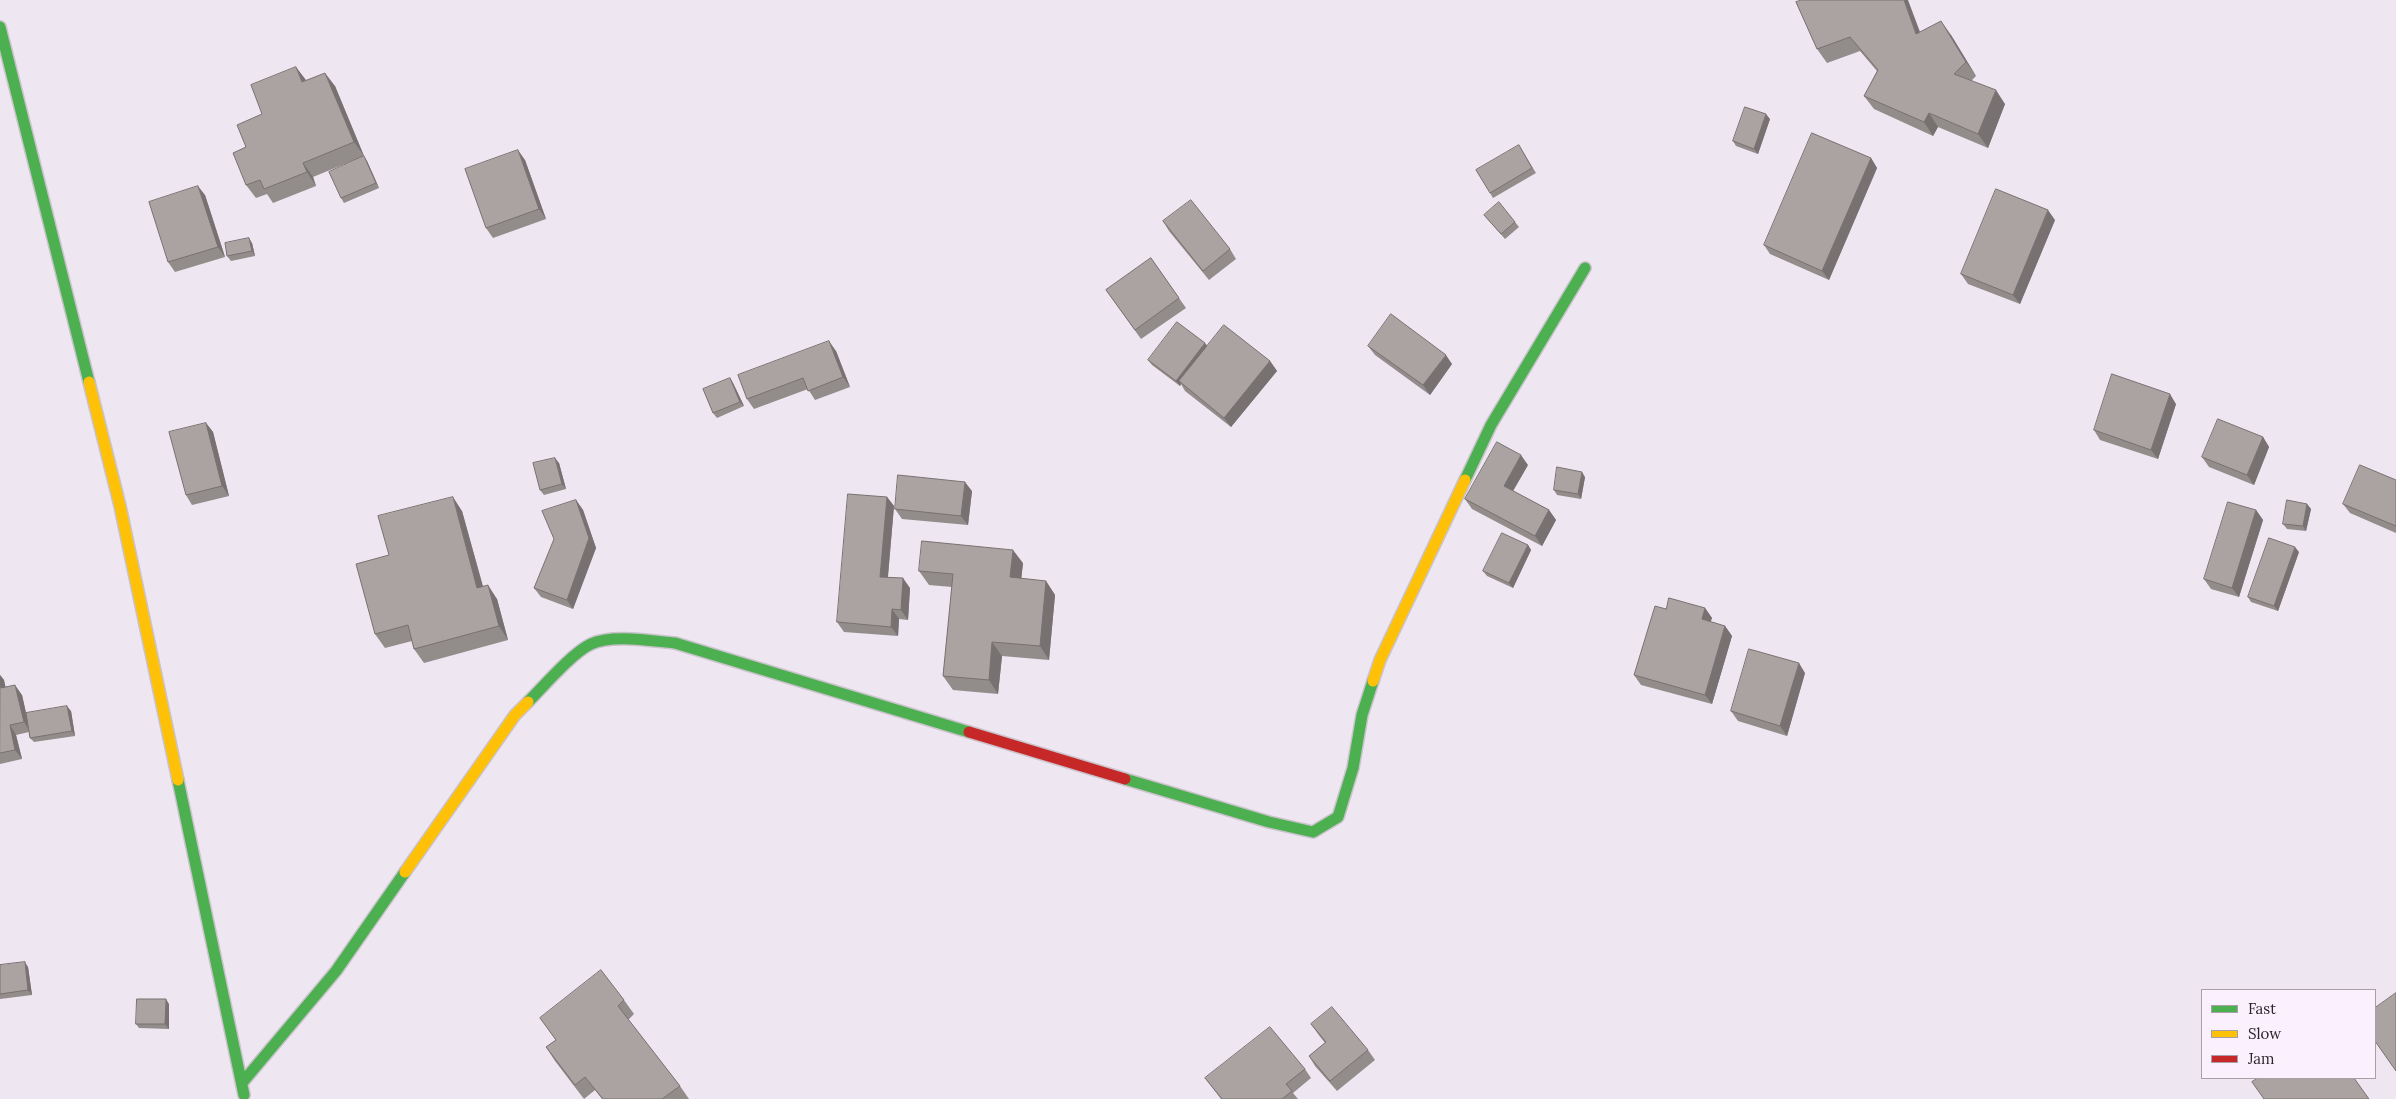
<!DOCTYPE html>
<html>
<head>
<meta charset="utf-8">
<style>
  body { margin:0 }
  #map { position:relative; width:2396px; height:1099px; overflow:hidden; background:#eee6f1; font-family:Lora,serif }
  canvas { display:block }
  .legend { position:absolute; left:2201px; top:989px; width:175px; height:90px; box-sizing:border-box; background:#fbf0fd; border:1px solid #a89fa9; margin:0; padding:6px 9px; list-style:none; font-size:15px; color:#2b252c }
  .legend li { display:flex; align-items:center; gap:10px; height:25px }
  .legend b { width:25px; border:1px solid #a89fa9 }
</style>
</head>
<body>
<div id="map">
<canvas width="2396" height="1099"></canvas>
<ul class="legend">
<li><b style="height:6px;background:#4caf50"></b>Fast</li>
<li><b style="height:6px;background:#ffc107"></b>Slow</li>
<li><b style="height:6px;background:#c62828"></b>Jam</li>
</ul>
</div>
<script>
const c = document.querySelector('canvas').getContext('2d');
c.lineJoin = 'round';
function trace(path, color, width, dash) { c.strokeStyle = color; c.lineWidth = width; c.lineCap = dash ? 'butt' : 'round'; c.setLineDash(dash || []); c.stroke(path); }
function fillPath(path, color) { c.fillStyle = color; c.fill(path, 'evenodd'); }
const fast = new Path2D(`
  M 0,27 L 89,382
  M 1465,480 L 1491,425 L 1585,268
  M 528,702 C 544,686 572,653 591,644 C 612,634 652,641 675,643 L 969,732
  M 1125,779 L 1269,822 L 1313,832 L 1338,817 L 1353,768 L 1362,715 L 1373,681
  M 178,780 L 244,1095
  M 242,1083 L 336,971 L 405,872`);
const slow = new Path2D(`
  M 89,382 L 120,506 L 178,780
  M 1373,681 L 1380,660 L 1465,480
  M 405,872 L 515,715 L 528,702`);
const jam = new Path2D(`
  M 969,732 L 1125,779`);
const wall = new Path2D(`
  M 1796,2 L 1920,32 L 1951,35 L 1976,76 L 1971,81 L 2005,104 L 1988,148 L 1938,127 L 1933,136 L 1874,109 L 1864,96 L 1877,71 L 1860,51 L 1827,63 L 1817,49 Z
  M 306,80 L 335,86 L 364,156 L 313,177 L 316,186 L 273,203 L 267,194 L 256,198 L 246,185 L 246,147 L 262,114 Z
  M 1770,119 L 1758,154 L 1736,146 L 1733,141 Z
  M 1522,150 L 1536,173 L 1493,198 L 1490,193 Z
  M 1871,158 L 1877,168 L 1829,280 L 1770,254 L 1764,245 Z
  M 525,160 L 546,219 L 493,238 L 486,228 Z
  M 367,161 L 379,188 L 344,203 L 341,198 Z
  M 205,195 L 225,257 L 175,272 L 168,262 Z
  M 1484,215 L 1515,222 L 1519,227 L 1505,239 Z
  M 2055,220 L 2020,304 L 1968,284 L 1961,274 Z
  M 1163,221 L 1230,249 L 1236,259 L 1209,280 L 1169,231 Z
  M 252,243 L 255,256 L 231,261 L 227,256 Z
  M 1151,258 L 1186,308 L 1141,339 L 1106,290 Z
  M 1207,346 L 1270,361 L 1277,371 L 1231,427 L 1185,391 L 1181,384 L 1180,386 L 1152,365 L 1148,360 Z
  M 1368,346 L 1452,364 L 1430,395 L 1375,355 Z
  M 836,351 L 850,387 L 815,400 L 808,389 L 754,409 L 747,399 Z
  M 730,378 L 733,383 L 744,406 L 717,418 L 713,413 Z
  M 2176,404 L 2158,459 L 2100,440 L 2094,430 Z
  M 206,423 L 213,432 L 229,496 L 192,505 L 186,495 Z
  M 2263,437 L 2269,447 L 2254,485 L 2209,467 L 2202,457 Z
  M 559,463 L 566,489 L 544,495 L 540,490 Z
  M 1528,465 L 1513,491 L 1549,510 L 1556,520 L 1542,546 L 1472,509 L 1465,499 Z
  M 1585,477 L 1581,499 L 1557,495 L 1554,490 Z
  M 2396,480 L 2396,533 L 2350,513 L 2343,504 Z
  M 972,491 L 968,525 L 902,519 L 895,509 Z
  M 887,497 L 894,506 L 888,577 L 910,588 L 908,620 L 899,619 L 898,636 L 844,632 L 837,622 Z
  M 576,500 L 583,510 L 596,548 L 573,609 L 541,597 L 534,588 Z
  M 2307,504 L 2311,509 L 2306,531 L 2287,529 L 2283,524 Z
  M 2256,510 L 2263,520 L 2239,597 L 2211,589 L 2204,579 Z
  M 462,511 L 483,586 L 497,599 L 508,640 L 424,663 L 414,649 L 412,641 L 385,648 L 375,634 L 389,555 Z
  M 1528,545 L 1531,550 L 1513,588 L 1487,576 L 1483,571 Z
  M 2299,552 L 2278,611 L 2251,602 L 2248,597 Z
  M 1023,563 L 1021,579 L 1046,581 L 1055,595 L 1049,660 L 1002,656 L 998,694 L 953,690 L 943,676 L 952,587 L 929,585 L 919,571 Z
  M 1705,608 L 1712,618 L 1710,622 L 1725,626 L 1732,636 L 1712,704 L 1641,685 L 1634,675 L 1666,609 Z
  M 1805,673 L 1787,736 L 1738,721 L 1731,711 Z
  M 0,675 L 4,680 L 5,687 L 22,695 L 26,713 L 71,711 L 75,736 L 34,742 L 30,738 L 29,732 L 16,735 L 22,759 L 0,764 Z
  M 0,965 L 28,967 L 32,995 L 0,999 Z
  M 624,1000 L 634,1014 L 628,1020 L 680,1086 L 689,1099 L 602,1099 L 595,1090 L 584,1099 L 555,1061 L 546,1047 L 556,1040 L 540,1018 Z
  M 169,1004 L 169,1029 L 139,1028 L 136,1024 Z
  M 1311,1024 L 1368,1050 L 1375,1060 L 1337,1091 L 1315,1066 L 1309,1056 L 1325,1043 L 1318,1034 Z
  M 1305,1069 L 1311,1078 L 1293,1093 L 1298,1099 L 1221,1099 L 1205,1078 Z`);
const shadedWall = new Path2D(`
  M 1904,0 L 1908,0 L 1926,48 L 1916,34 Z
  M 1941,21 L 1951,35 L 1976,76 L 1966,62 Z
  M 296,67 L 306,80 L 302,82 Z
  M 325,73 L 335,86 L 364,156 L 354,142 Z
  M 1996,90 L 2005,104 L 1988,148 L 1978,134 Z
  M 1929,113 L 1938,127 L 1933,136 L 1924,122 Z
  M 1766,114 L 1770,119 L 1758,154 L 1754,149 Z
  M 518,150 L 525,160 L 546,219 L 539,209 Z
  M 364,156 L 367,161 L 379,188 L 376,183 Z
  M 1871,158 L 1877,168 L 1829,280 L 1822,271 Z
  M 303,163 L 313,177 L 316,186 L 307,172 Z
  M 198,186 L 205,195 L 225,257 L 218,247 Z
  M 2048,210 L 2055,220 L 2020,304 L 2013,295 Z
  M 249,238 L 252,243 L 255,256 L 252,251 Z
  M 829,341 L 836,351 L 850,387 L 843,377 Z
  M 1205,343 L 1209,348 L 1179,381 L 1181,384 L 1180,386 L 1176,381 Z
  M 1446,355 L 1452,364 L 1430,395 L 1423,385 Z
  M 1270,361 L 1277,371 L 1231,427 L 1224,418 Z
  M 730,378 L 733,383 L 744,406 L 740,402 Z
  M 2170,394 L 2176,404 L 2158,459 L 2151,450 Z
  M 206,423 L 213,432 L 229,496 L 222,486 Z
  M 2263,437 L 2269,447 L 2254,485 L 2247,475 Z
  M 1521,455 L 1528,465 L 1510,496 L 1504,486 Z
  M 555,458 L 559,463 L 566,489 L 562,484 Z
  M 1582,472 L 1585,477 L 1581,499 L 1578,494 Z
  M 965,482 L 972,491 L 968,525 L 961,516 Z
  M 453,497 L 462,511 L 487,602 L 477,588 Z
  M 887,497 L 894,506 L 887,586 L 880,577 Z
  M 576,500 L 583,510 L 596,548 L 573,609 L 567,600 Z
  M 2307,504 L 2311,509 L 2306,531 L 2303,526 Z
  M 1549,510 L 1556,520 L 1542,546 L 1535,536 Z
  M 2256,510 L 2263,520 L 2239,597 L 2232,588 Z
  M 1528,545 L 1531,550 L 1513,588 L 1509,583 Z
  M 2295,547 L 2299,552 L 2278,611 L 2274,606 Z
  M 1013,550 L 1023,563 L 1020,591 L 1010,577 Z
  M 903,578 L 910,588 L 908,620 L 901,610 Z
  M 1046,581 L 1055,595 L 1049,660 L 1040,646 Z
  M 488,585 L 497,599 L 508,640 L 499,626 Z
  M 1705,608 L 1712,618 L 1708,629 L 1702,619 Z
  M 892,609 L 899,619 L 898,636 L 891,627 Z
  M 1725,626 L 1732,636 L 1712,704 L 1705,695 Z
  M 992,642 L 1002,656 L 998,694 L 989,680 Z
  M 1799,663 L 1805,673 L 1787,736 L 1780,726 Z
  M 0,675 L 4,680 L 8,698 L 1,688 L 0,683 Z
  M 15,685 L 22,695 L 30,731 L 24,722 Z
  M 67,706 L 71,711 L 75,736 L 72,731 Z
  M 10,725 L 16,735 L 22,759 L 15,750 Z
  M 25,962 L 28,967 L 32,995 L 28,990 Z
  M 166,999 L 169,1004 L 169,1029 L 165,1024 Z`);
const building = new Path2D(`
  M 1802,0 L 1904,0 L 1916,34 L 1941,21 L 1966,62 L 1954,74 L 1996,90 L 1978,134 L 1929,113 L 1924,122 L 1864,96 L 1878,70 L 1850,37 L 1817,49 L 1796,2 Z
  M 296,67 L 302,82 L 325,73 L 354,142 L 303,163 L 307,172 L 264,189 L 260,180 L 246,185 L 233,153 L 246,147 L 237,125 L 262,114 L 251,85 Z
  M 1745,107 L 1766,114 L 1754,149 L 1733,141 Z
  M 1812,133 L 1871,158 L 1822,271 L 1764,245 Z
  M 1519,145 L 1532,168 L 1490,193 L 1476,170 Z
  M 518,150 L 539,209 L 486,228 L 465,169 Z
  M 364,156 L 376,183 L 341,198 L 329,172 Z
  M 198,186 L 218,247 L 168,262 L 149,202 Z
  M 1996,189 L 2048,210 L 2013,295 L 1961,274 Z
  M 1191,200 L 1230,249 L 1203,271 L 1163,221 Z
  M 1499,202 L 1515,222 L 1501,234 L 1484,215 Z
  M 249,238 L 252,251 L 227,256 L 225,243 Z
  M 1151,258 L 1179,298 L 1135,330 L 1106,290 Z
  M 1391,314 L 1446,355 L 1423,385 L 1368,346 Z
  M 1177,322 L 1205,343 L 1176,381 L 1148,360 Z
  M 1224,325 L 1270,361 L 1224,418 L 1179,381 Z
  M 829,341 L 843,377 L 808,391 L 803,378 L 747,399 L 738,375 Z
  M 2112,374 L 2170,394 L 2151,450 L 2094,430 Z
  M 730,378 L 740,402 L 713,413 L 703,389 Z
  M 2218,419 L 2263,437 L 2247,475 L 2202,457 Z
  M 206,423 L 222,486 L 186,495 L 169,432 Z
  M 1497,442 L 1521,455 L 1504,486 L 1549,510 L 1535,536 L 1465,499 Z
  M 555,458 L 562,484 L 540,490 L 533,463 Z
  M 2360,465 L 2396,480 L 2396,526 L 2343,504 Z
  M 1557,467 L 1582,472 L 1578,494 L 1554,490 Z
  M 898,475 L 965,482 L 961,516 L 895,509 Z
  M 848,494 L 887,497 L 880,577 L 903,578 L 901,610 L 892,609 L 891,627 L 837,622 Z
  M 453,497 L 477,588 L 488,585 L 499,626 L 414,649 L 408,625 L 375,634 L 356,564 L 389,555 L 378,516 Z
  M 576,500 L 589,538 L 567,600 L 534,588 L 554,539 L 542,511 Z
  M 2287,500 L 2307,504 L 2303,526 L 2283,524 Z
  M 2228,502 L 2256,510 L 2232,588 L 2204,579 Z
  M 1502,533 L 1528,545 L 1509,583 L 1483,571 Z
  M 2269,538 L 2295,547 L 2274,606 L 2248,597 Z
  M 922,541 L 1013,550 L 1010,577 L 1046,581 L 1040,646 L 992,642 L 989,680 L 943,676 L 953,574 L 919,571 Z
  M 1669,598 L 1705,608 L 1702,619 L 1725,626 L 1705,695 L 1634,675 L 1655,606 L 1666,609 Z
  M 1749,649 L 1799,663 L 1780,726 L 1731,711 Z
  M 0,683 L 1,688 L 15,685 L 24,722 L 10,725 L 15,750 L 0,753 Z
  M 67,706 L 72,731 L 30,738 L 26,713 Z
  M 25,962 L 28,990 L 0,994 L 0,965 Z
  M 601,970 L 624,1000 L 618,1006 L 680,1086 L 662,1099 L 603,1099 L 585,1077 L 575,1085 L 546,1047 L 556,1040 L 540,1018 Z
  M 2396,993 L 2396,1071 L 2375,1041 L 2375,1008 Z
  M 137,999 L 166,999 L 165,1024 L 136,1024 Z
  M 1332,1007 L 1368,1050 L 1330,1081 L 1309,1056 L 1326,1042 L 1311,1024 Z
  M 1270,1027 L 1305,1069 L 1286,1084 L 1292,1091 L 1282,1099 L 1222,1099 L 1205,1078 Z
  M 2258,1078 L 2354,1078 L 2369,1099 L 2264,1099 L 2252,1082 Z`);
trace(fast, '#cac3cc', 14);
trace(slow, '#cac3cc', 14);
trace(jam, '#cac3cc', 14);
trace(fast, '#4caf50', 11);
trace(slow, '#ffc107', 11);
trace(jam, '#c62828', 11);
fillPath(wall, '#928c8a');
fillPath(shadedWall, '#777271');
fillPath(building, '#aaa3a1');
trace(building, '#777271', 1);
</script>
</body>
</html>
